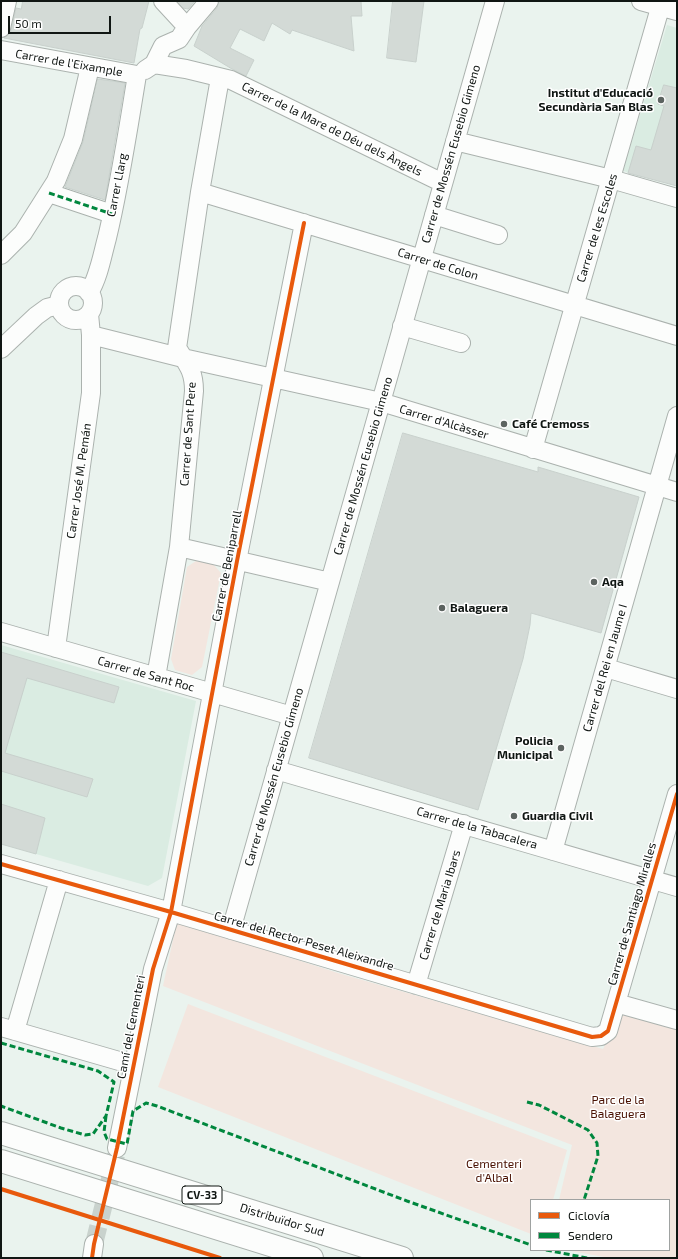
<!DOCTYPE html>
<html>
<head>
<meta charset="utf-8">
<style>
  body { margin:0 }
  #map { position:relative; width:678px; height:1259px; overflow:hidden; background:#eaf3ee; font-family:"Exo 2",sans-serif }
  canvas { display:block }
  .frame { position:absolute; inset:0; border:2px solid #101613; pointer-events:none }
  .legend { position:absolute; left:530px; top:1199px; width:140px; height:52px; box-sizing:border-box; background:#fff; border:1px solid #9fa2a1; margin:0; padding:5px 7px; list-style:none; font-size:12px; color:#101613 }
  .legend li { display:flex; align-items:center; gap:8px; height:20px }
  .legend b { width:20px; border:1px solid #9fa2a1 }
  .scale { position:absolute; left:8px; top:16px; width:103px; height:18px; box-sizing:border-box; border:2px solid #101613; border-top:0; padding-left:5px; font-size:12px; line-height:14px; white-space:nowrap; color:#101613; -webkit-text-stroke:3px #fff; paint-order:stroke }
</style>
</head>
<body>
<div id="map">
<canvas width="678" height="1259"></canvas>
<div class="frame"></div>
<ul class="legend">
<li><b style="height:5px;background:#e8590c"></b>Ciclovía</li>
<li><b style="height:5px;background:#00873e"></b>Sendero</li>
</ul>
<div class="scale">50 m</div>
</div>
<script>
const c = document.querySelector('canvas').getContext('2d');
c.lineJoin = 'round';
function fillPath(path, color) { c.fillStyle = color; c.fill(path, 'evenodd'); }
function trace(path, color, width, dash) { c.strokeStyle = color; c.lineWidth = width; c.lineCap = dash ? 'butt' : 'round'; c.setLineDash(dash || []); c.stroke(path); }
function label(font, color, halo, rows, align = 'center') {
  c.font = font + ' "Exo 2",sans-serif'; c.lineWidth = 3; c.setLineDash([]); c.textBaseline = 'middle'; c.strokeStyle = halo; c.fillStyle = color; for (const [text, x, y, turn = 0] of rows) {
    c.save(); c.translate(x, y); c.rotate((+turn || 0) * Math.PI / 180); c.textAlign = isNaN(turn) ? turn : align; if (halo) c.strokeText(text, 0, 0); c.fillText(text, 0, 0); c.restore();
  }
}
const built = new Path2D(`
  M 667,25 L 677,28 L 677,186 L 623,171 Z
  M 1,645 L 196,701 L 162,878 L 148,886 L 1,844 Z`);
const green = new Path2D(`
  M 196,561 L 213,564 L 221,573 L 202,667 L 192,675 L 175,670 L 171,659 L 187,567 Z
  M 177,921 L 338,973 L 603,1049 L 623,1010 L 677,1026 L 677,1258 L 610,1258 L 565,1250 L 669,1250 L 669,1200 L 559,1200 L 572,1145 L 163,986 Z
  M 188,1004 L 567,1150 L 553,1200 L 531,1200 L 531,1234 L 158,1087 Z`);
const building = new Path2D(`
  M 23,1 L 149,1 L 142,28 L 140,29 L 134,63 L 4,38 L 8,35 L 11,31 L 16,8 L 21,9 Z
  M 177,1 L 195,1 L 188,9 L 183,8 Z
  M 219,1 L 361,1 L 362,16 L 351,16 L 354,51 L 292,30 L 290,34 L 272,23 L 264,41 L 240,29 L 230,48 L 254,60 L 246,76 L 232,69 L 194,46 L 202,26 L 217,8 Z
  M 393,1 L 424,1 L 416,62 L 387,58 Z
  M 98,79 L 125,83 L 105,200 L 65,187 L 83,142 Z
  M 664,85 L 677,88 L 677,186 L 628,173 L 636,146 L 651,150 L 664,106 L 658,104 Z
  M 403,433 L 538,472 L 538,467 L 639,497 L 601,633 L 531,613 L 530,625 L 523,659 L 478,810 L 309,758 Z
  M 1,652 L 119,687 L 114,703 L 27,678 L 5,753 L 93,779 L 87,797 L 1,771 Z
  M 1,804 L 45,818 L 36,854 L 1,844 Z`);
const minorTunnel = new Path2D(`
  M 94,1244 L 116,1155`);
const minor = new Path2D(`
  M 163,1 L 187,27
  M 641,1 L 677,11
  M 1,28 L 7,1
  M 1,50 L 137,75
  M 154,64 L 186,69 L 231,80 L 443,183
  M 145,70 L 154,64 L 163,46 L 179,39 L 187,27 L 209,1
  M 455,141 L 611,179 L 677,198
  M 200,192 L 677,336
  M 49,193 L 112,214
  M 434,215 L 498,235
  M 1,255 L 23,233 L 56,181 L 73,139 L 90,67
  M59 303a17 17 0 1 1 34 0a17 17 0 1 1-34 0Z
  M 89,293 C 99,276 102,256 107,238 C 120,184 128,129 137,75
  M 402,326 L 461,343
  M 91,335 L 183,358 L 381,402 L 677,492
  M 1,349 L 36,316 L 47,308 L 59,305
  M 533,449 L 662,1
  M 179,547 L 330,582
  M 1,632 L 292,716
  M 56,648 L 91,393 L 91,335 L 89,314
  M 606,668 L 677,689
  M 156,677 L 179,547 L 194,391 C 194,371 188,365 177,348 L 200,192 L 220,78
  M 276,770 L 677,887
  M 553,851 L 677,416
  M 1,864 L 171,912 L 592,1037 L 601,1036 L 608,1031 L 677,794
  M 231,930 L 495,1
  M 416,985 L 464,824
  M 616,1003 L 677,1020
  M 1,1027 L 133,1065
  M 15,1031 L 59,880
  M 117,1148 L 153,969 L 171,912 L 237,561 L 304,223
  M 92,1258 L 94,1244`);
const highway = new Path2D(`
  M 1,1133 L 402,1258
  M 1,1161 L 312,1258`);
const quiet = new Path2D(`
  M 49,193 L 112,214
  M 1,1043 L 98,1071 L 114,1082 L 106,1116 L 93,1134 L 85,1135 L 61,1128 L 1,1106
  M 527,1102 L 539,1105 L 588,1130 L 597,1143 L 598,1156 L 584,1200
  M 106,1116 L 104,1132 L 107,1139 L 127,1144 L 133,1111 L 146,1103 L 157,1106 L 407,1201 L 531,1245
  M 546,1250 L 587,1258`);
const cycleway = new Path2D(`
  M 1,864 L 171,912 L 592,1037 L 601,1036 L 608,1031 L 677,794
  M 1,1189 L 220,1258
  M 92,1258 L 94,1244 L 117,1148 L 153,969 L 171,912 L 237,561 L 304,223`);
const markers = [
  [661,100,4,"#5c6360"],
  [504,424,4,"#5c6360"],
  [594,582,4,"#5c6360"],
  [442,608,4,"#5c6360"],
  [561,748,4,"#5c6360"],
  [514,816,4,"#5c6360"]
];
const shields = [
  [202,1195,40]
];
const shieldNames = [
  ["CV-33",202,1195]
];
const streetNames = [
  ["Carrer de l'Eixample",69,63,10],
  ["Carrer de la Mare de Déu dels Àngels",332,129,26],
  ["Carrer de Mossén Eusebio Gimeno",451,154,-74],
  ["Carrer Llarg",117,185,-79],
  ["Carrer de les Escoles",597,228,-73],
  ["Carrer de Colon",438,264,17],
  ["Carrer d'Alcàsser",444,422,17],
  ["Carrer de Sant Pere",188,434,-86],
  ["Carrer de Mossén Eusebio Gimeno",363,466,-74],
  ["Carrer José M. Pemán",79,481,-82],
  ["Carrer de Beniparrell",227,566,-79],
  ["Carrer del Rei en Jaume I",605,668,-74],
  ["Carrer de Sant Roc",146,674,16],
  ["Carrer de Mossén Eusebio Gimeno",274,777,-74],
  ["Carrer de la Tabacalera",477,828,16],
  ["Carrer de Maria Ibars",440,905,-73],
  ["Carrer de Santiago Miralles",632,914,-74],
  ["Carrer del Rector Peset Aleixandre",304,941,16],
  ["Camí del Cementeri",131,1027,-79],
  ["Distribuïdor Sud",282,1220,17]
];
const poiNames = [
  ["Institut d'Educació",653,93,"right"],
  ["Secundària San Blas",653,107,"right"],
  ["Café Cremoss",512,424],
  ["Aqa",602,582],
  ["Balaguera",450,608],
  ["Policia",553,741,"right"],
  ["Municipal",553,755,"right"],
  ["Guardia Civil",522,816]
];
const parkNames = [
  ["Parc de la",618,1100],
  ["Balaguera",618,1114],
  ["Cementeri",494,1164],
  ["d'Albal",494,1178]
];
fillPath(built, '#daece2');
fillPath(green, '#f3e6df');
fillPath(building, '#d3dad6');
trace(building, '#c8d0cc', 1);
trace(minorTunnel, '#c9d2cd', 18, [18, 9]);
trace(minor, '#abb2ae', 20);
trace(highway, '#abb2ae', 24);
trace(minor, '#fcfdfc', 18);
trace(highway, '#fcfdfc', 22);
trace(quiet, '#00873e', 3, [6, 3]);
trace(cycleway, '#e8590c', 4);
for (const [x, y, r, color] of markers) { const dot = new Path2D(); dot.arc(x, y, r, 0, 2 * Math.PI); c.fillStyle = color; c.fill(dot); trace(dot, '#fff', 1.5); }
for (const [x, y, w] of shields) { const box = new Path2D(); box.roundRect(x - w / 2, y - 9, w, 18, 3); c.fillStyle = '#fff'; c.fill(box); trace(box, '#101613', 1); }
label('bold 11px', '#101613', null, shieldNames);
label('12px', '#101613', '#fff', streetNames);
label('bold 12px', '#101613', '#fff', poiNames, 'left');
label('12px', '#4b1304', '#fff', parkNames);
</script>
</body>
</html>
